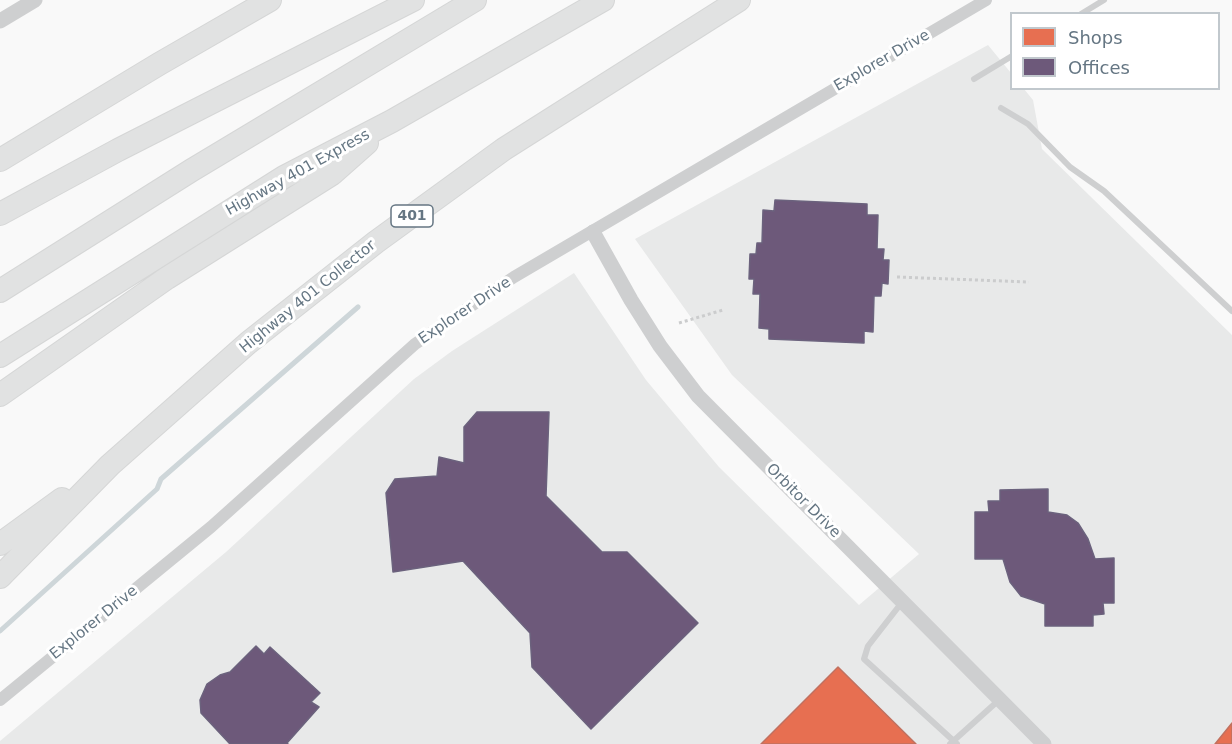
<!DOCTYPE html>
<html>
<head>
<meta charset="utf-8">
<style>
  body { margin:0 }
  #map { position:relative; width:1232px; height:744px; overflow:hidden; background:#f9f9f9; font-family:"DejaVu Sans",sans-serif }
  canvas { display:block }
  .legend { position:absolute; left:1010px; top:12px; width:210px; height:78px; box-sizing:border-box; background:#fff; border:2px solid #c1c8cd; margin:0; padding:8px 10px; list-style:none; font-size:18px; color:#657683 }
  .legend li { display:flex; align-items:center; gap:12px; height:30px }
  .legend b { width:30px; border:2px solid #c1c8cd }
</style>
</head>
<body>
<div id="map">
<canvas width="1232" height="744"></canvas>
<ul class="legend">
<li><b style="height:16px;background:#e76f51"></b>Shops</li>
<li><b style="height:16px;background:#6d597a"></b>Offices</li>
</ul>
</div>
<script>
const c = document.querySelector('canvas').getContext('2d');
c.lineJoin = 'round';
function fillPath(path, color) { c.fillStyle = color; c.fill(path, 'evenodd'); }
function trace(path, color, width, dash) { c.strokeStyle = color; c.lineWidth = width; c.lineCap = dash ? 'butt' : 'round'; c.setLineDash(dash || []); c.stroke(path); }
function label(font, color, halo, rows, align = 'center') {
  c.font = font + ' "DejaVu Sans",sans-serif'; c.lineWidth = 6; c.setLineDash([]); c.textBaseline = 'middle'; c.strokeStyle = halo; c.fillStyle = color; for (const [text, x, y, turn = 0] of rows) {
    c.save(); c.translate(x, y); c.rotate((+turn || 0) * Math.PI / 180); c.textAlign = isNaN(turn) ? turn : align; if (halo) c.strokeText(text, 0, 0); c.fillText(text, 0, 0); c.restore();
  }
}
const built = new Path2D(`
  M 988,45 L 1011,73 L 1012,88 L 1024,89 L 1033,100 L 1042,149 L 1232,335 L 1232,744 L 0,744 L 0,741 L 226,552 L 414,379 L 452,351 L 574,273 L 646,380 L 719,467 L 859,605 L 919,554 L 732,375 L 635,239 Z`);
const shops = new Path2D(`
  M 838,667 L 916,744 L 761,744 Z
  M 1232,723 L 1232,744 L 1215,744 Z`);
const offices = new Path2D(`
  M 775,200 L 867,204 L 867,215 L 878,215 L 877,249 L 884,249 L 883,260 L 889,260 L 888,284 L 882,283 L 881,296 L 874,296 L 873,332 L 864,331 L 864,343 L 769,339 L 769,329 L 759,328 L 760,294 L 753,294 L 754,279 L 749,279 L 750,254 L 756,254 L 757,243 L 762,243 L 763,210 L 774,211 Z
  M 477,412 L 549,412 L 546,496 L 602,552 L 627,552 L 698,623 L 591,729 L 532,667 L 530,633 L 463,561 L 393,572 L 386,493 L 395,479 L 437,476 L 439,457 L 464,463 L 464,427 Z
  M 1048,489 L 1048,512 L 1067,515 L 1078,523 L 1088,539 L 1095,559 L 1114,558 L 1114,603 L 1103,603 L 1104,614 L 1093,615 L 1093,626 L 1045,626 L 1045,604 L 1021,596 L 1010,582 L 1003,559 L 975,559 L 975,512 L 989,512 L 988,501 L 1000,501 L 1000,490 Z
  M 256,646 L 264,654 L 270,647 L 320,693 L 311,702 L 319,707 L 287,743 L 288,744 L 230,744 L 201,713 L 200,700 L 207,684 L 220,675 L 230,672 Z`);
const stream = new Path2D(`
  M 0,631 L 157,489 L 161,479 L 358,307`);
const path = new Path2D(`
  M 897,277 L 1029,282
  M 679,323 L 723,310`);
const service = new Path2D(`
  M 1081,14 L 1104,0
  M 974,79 L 1012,56
  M 1001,108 L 1028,124 L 1070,167 L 1104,191 L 1232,311
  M 903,601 L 868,646 L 864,659 L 957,744
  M 950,744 L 999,700`);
const minor = new Path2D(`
  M 0,700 L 211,527 L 415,344 L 514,277 L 986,0`);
const tertiary = new Path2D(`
  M 0,21 L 35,0
  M 593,232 L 631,300 L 660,346 L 698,396 L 1044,744`);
const motorway = new Path2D(`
  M 0,160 L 159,64 L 270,0
  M 0,214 L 118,150 L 413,0
  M 0,291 L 192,170 L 475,0
  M 0,356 L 284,177 L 392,121 L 603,0
  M 0,395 L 167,278 L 332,174 L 367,143
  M 0,544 L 62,499
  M 0,577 L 110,465 L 248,343 L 376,242 L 504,149 L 739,0`);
const shields = [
  [412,216,42]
];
const shieldNames = [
  ["401",412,216]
];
const streetNames = [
  ["Explorer Drive",882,61,-30],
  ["Highway 401 Express",298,173,-29],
  ["Highway 401 Collector",308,297,-39],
  ["Explorer Drive",465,311,-34],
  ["Orbitor Drive",803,501,45],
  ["Explorer Drive",94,623,-39]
];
fillPath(built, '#e8e9e9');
fillPath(shops, '#e76f51');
trace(shops, '#c07160', 1.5);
fillPath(offices, '#6d597a');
trace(offices, '#6b627d', 1.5);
trace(stream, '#ced6d9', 5);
trace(motorway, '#d5d6d6', 24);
trace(path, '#cbcccd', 3, [3, 3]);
trace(service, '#cecfd0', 6);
trace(minor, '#cecfd0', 12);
trace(tertiary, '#cecfd0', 15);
trace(motorway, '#e1e2e2', 22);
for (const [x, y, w] of shields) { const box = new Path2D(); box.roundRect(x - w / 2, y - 11, w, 22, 4.5); c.fillStyle = '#fff'; c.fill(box); trace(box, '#657683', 1.5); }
label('bold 14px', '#657683', null, shieldNames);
label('15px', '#657683', '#fff', streetNames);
</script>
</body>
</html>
